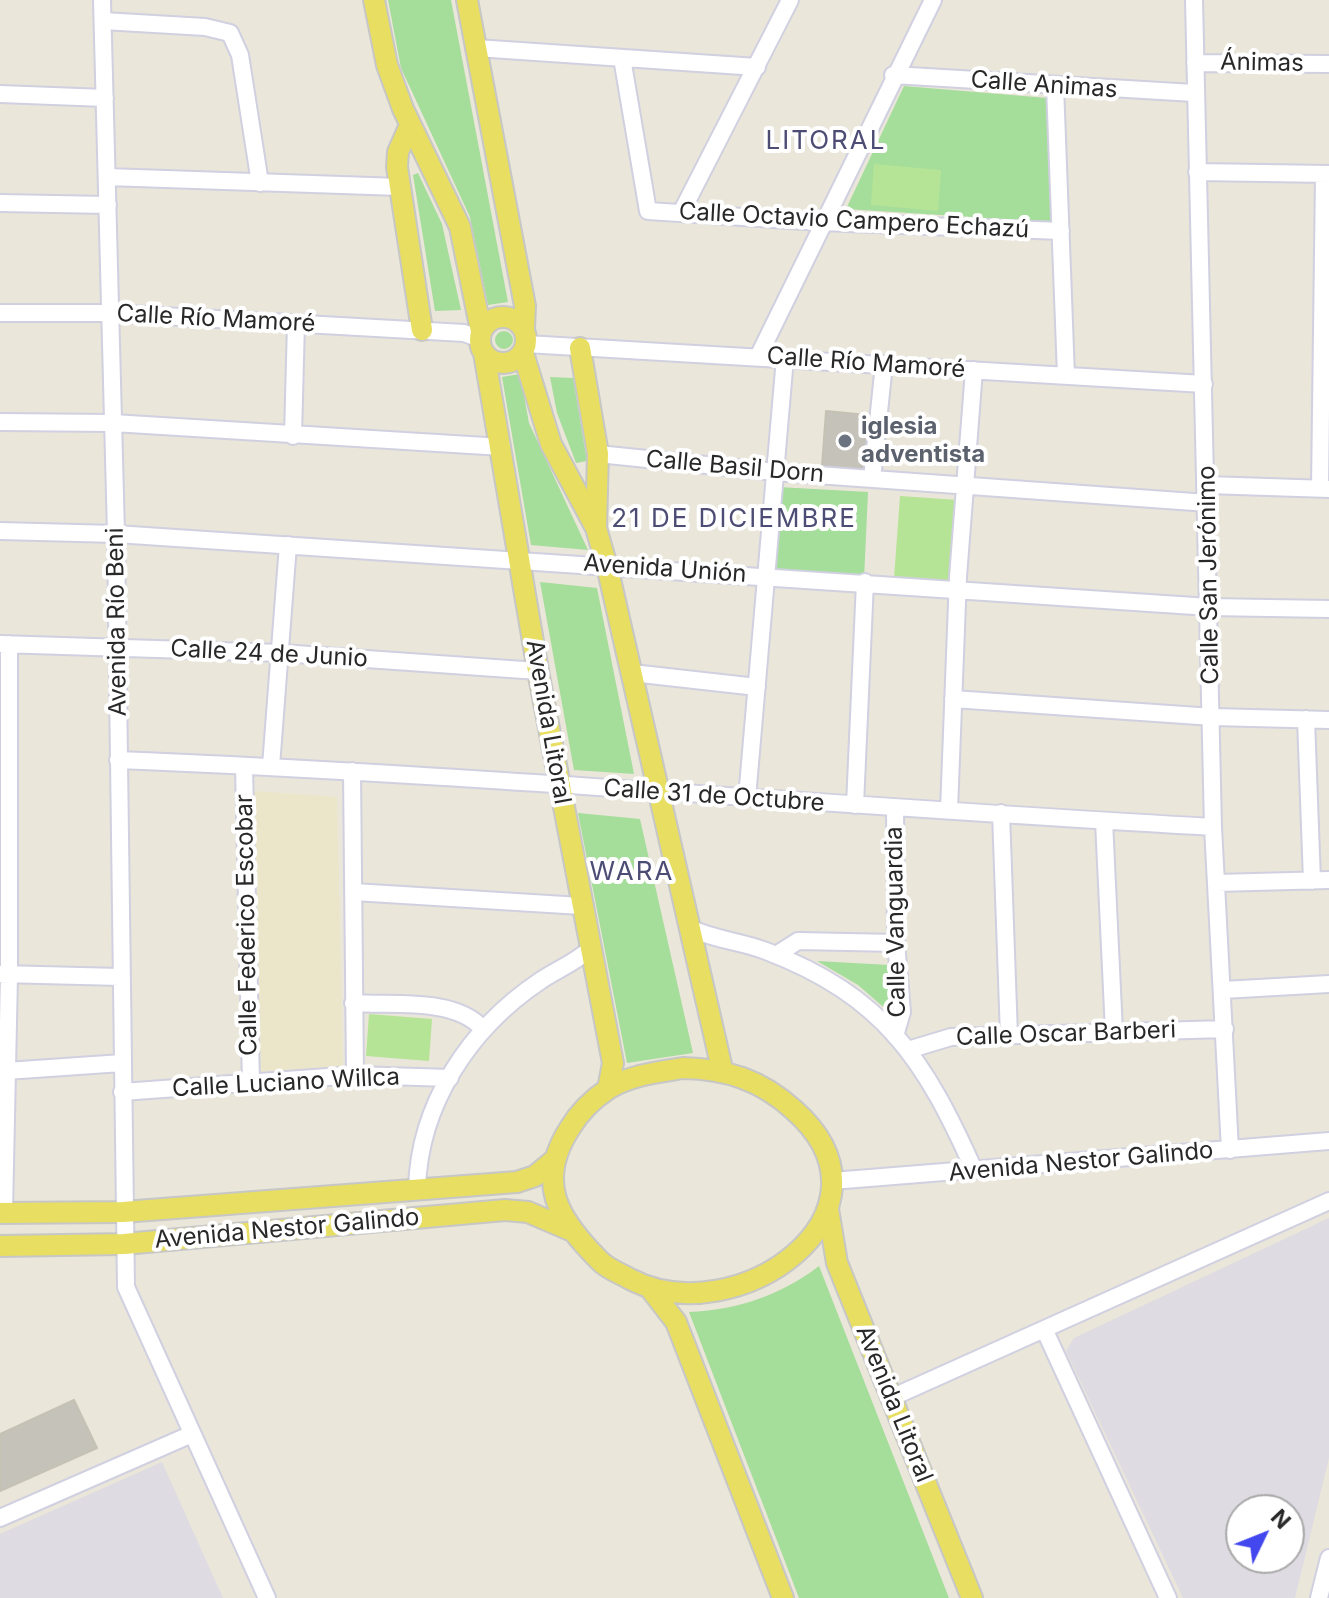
<!DOCTYPE html>
<html>
<head>
<meta charset="utf-8">
<style>
  body { margin:0 }
  #map { position:relative; width:1329px; height:1598px; overflow:hidden; background:#eae6da; font-family:Inter,sans-serif }
  canvas { display:block }
  .north { position:absolute; left:1225px; top:1494px; width:80px; height:80px; box-sizing:border-box; background:#fff; border:2px solid #a9a9a9; border-radius:50%; rotate:47deg; font-size:22px; font-weight:700; line-height:32px; text-align:center; color:#282828 }
  .north::after { content:''; display:block; margin:auto; width:28px; height:36px; background:#4347ee; clip-path:polygon(50% 0,100% 100%,50% 72%,0 100%) }
</style>
</head>
<body>
<div id="map">
<canvas width="1329" height="1598"></canvas>
<div class="north">N</div>
</div>
<script>
const c = document.querySelector('canvas').getContext('2d');
c.lineJoin = 'round';
function fillPath(path, color) { c.fillStyle = color; c.fill(path, 'evenodd'); }
function trace(path, color, width, dash) { c.strokeStyle = color; c.lineWidth = width; c.lineCap = dash ? 'butt' : 'round'; c.setLineDash(dash || []); c.stroke(path); }
function label(font, color, halo, rows, align = 'center') {
  c.font = font + ' Inter,sans-serif'; c.lineWidth = 8; c.setLineDash([]); c.textBaseline = 'middle'; c.strokeStyle = halo; c.fillStyle = color; for (const [text, x, y, turn = 0] of rows) {
    c.save(); c.translate(x, y); c.rotate((+turn || 0) * Math.PI / 180); c.textAlign = isNaN(turn) ? turn : align; if (halo) c.strokeText(text, 0, 0); c.fillText(text, 0, 0); c.restore();
  }
}
const industrial = new Path2D(`
  M 1329,1218 L 1329,1458 L 1295,1598 L 1183,1598 L 1066,1351 L 1074,1338 ZM 1241,1510 L 1289,1510 L 1289,1558 L 1241,1558 Z
  M 162,1462 L 223,1598 L 0,1598 L 0,1534 Z`);
const education = new Path2D(`
  M 252,791 L 337,797 L 343,1069 L 257,1077 Z`);
const green = new Path2D(`
  M 388,0 L 451,0 L 508,302 L 488,305 L 470,217 L 401,68 Z
  M 904,86 L 1047,98 L 1051,222 L 846,209 Z
  M 418,173 L 442,224 L 461,310 L 435,311 L 413,175 Z
  M495 340a9 9 0 1 1 18 0a9 9 0 1 1-18 0Z
  M 520,374 L 529,423 L 588,550 L 531,545 L 502,377 Z
  M 550,377 L 573,378 L 587,461 L 576,463 L 557,413 Z
  M 778,487 L 868,492 L 864,579 L 773,574 Z
  M 540,582 L 597,588 L 634,774 L 574,770 Z
  M 578,813 L 640,819 L 693,1053 L 627,1063 Z
  M 817,961 L 889,965 L 896,1018 L 858,985 Z
  M 819,1266 L 949,1598 L 799,1598 L 689,1312 C 736,1310 780,1296 819,1266 Z`);
const pitch = new Path2D(`
  M 874,164 L 941,170 L 938,211 L 871,205 Z
  M 900,496 L 958,500 L 952,582 L 894,578 Z
  M 369,1014 L 432,1019 L 429,1061 L 366,1056 Z`);
const building = new Path2D(`
  M 826,411 L 867,415 L 866,469 L 822,466 Z
  M 74,1400 L 97,1448 L 0,1491 L 0,1434 Z`);
const minor = new Path2D(`
  M 102,0 L 116,534 L 126,1287 L 267,1598
  M 1194,0 L 1213,827 L 1230,1150
  M 103,21 L 205,27 L 230,33 L 240,55 L 260,183
  M 476,48 L 757,67
  M 622,58 L 648,211 L 821,222 L 1061,231
  M 1195,63 L 1329,64
  M 893,75 L 1194,93
  M 1055,86 L 1066,376
  M 0,94 L 105,98
  M 1197,172 L 1329,174
  M 107,177 L 400,187
  M 0,203 L 108,205
  M 681,213 L 790,0
  M 0,313 L 110,313 L 464,333 L 480,339
  M 526,344 L 1204,384
  M 758,357 L 933,0
  M 0,422 L 113,423 L 502,447
  M 293,436 L 296,323
  M 598,454 L 775,472 L 1208,503
  M 872,479 L 884,364
  M 1207,485 L 1329,489
  M 1320,488 L 1324,174
  M 0,531 L 116,534 L 1209,607 L 1329,609
  M 0,644 L 281,653 L 538,671
  M 632,673 L 757,687
  M 953,699 L 1213,717 L 1329,720
  M 1306,719 L 1312,881
  M 118,760 C 484,775 848,807 1213,827
  M 244,766 L 251,1084
  M 271,766 L 288,545
  M 352,771 L 355,1075
  M 747,798 L 785,358
  M 855,805 L 865,582
  M 949,810 L 958,577 L 974,370
  M 1001,813 L 1009,1036
  M 1104,821 L 1114,1032
  M 1216,883 L 1329,880
  M 354,892 L 581,906
  M 690,928 C 714,940 741,941 766,951 C 884,996 925,1060 974,1170
  M 776,955 L 798,941 L 896,943
  M 0,974 L 121,977
  M 1223,990 L 1329,984
  M 353,1003 C 392,1006 454,997 482,1028
  M 895,1036 L 902,1012 L 896,943 L 895,808
  M 908,1050 L 951,1037 L 1225,1029
  M 6,1071 L 122,1063
  M 122,1092 L 355,1075 L 450,1078
  M 832,1181 L 1329,1141
  M 417,1189 C 419,1104 470,1028 540,981 C 558,969 575,963 591,948
  M 4,1213 L 9,975 L 9,644
  M 1045,1331 L 1168,1598
  M 893,1397 L 1329,1201
  M 0,1518 L 192,1434
  M 1319,1598 L 1329,1558`);
const major = new Path2D(`
  M 374,0 L 387,65 L 403,109 L 460,227 L 481,331
  M 467,0 L 525,306 L 524,329
  M 410,125 L 398,152 L 397,167 L 422,330
  M480 340a23 23 0 1 1 46 0a23 23 0 1 1-46 0Z
  M 580,348 L 598,454 L 596,528
  M 484,353 L 538,671 L 613,1063 L 608,1089
  M 523,353 L 551,444 L 596,528 L 607,566 L 722,1069
  M 683,1068 C 727,1069 761,1080 794,1110 C 909,1212 737,1335 630,1279 C 620,1273 607,1269 599,1260 C 558,1219 535,1182 570,1128 C 579,1113 593,1099 608,1089 C 630,1075 658,1072 683,1068 Z
  M 828,1209 L 837,1263 L 972,1598
  M 0,1213 L 123,1212 L 517,1182 L 535,1176 L 553,1161
  M 0,1246 L 124,1244 L 505,1210 L 528,1212 L 570,1230
  M 652,1291 L 676,1322 L 783,1598`);
const markers = [
  [845,441,8,"#6b7280"]
];
const streetNames = [
  ["Ánimas",1262,63,1],
  ["Calle Animas",1044,85,4],
  ["Calle Octavio Campero Echazú",854,221,3],
  ["Calle Río Mamoré",216,319,3],
  ["Calle Río Mamoré",866,363,4],
  ["Calle Basil Dorn",735,467,5],
  ["Avenida Unión",665,569,4],
  ["Calle San Jerónimo",1209,575,-91],
  ["Avenida Río Beni",117,622,-91],
  ["Calle 24 de Junio",269,654,3],
  ["Avenida Litoral",548,722,80],
  ["Calle 31 de Octubre",714,796,4],
  ["Calle Vanguardia",896,922,-91],
  ["Calle Federico Escobar",247,925,-91],
  ["Calle Oscar Barberi",1066,1034,-2],
  ["Calle Luciano Willca",286,1083,-3],
  ["Avenida Nestor Galindo",1081,1162,-5],
  ["Avenida Nestor Galindo",287,1229,-5],
  ["Avenida Litoral",894,1404,68]
];
const worshipNames = [
  ["iglesia",861,427],
  ["adventista",861,455]
];
const neighbourhoodNames = [
  ["LITORAL",826,141],
  ["21 DE DICIEMBRE",734,519],
  ["WARA",632,872]
];
fillPath(industrial, '#dedbe2');
fillPath(education, '#ebe6ca');
fillPath(green, '#a5dd9a');
fillPath(pitch, '#b6e496');
fillPath(building, '#c5c2ba');
trace(building, '#c5c2b4', 2);
trace(minor, '#d0d0e0', 20);
trace(major, '#c7c7c7', 24);
trace(minor, '#fff', 16);
trace(major, '#e7de62', 20);
for (const [x, y, r, color] of markers) { const dot = new Path2D(); dot.arc(x, y, r, 0, 2 * Math.PI); c.fillStyle = color; c.fill(dot); trace(dot, '#fff', 3); }
label('24px', '#282828', '#fff', streetNames);
label('bold 24px', '#5b616d', '#fff', worshipNames, 'left');
c.letterSpacing = '2px';
label('26px', '#4c4c75', '#fff', neighbourhoodNames);
c.letterSpacing = '0px';
</script>
</body>
</html>
